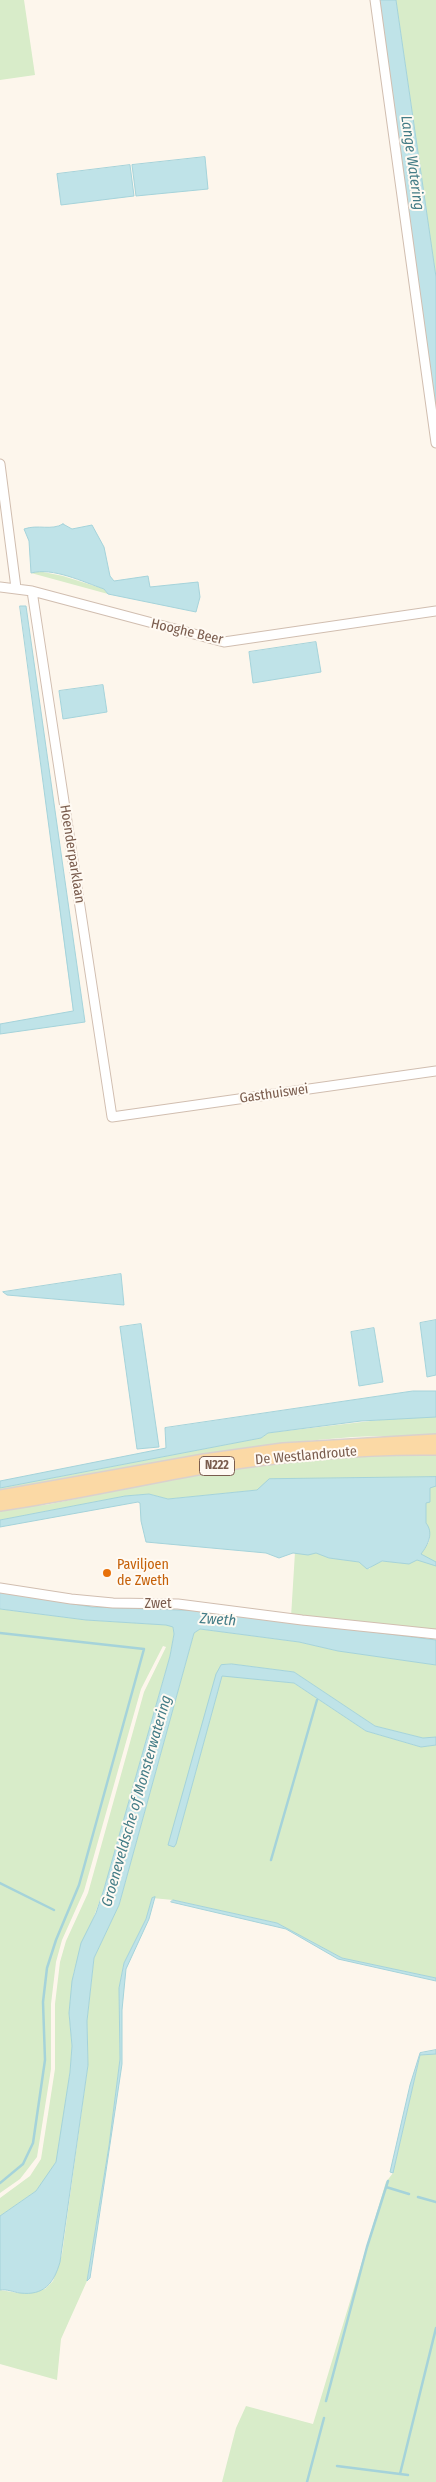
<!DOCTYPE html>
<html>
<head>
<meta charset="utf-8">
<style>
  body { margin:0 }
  canvas { display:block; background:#fdf6ec }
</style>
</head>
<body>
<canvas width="436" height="2482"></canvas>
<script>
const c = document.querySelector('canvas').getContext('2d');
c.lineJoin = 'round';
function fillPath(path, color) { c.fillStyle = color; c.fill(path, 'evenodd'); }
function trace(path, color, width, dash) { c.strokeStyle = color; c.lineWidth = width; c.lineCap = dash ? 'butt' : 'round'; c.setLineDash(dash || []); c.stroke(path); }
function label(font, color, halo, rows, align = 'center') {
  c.font = font + ' "Fira Sans Condensed",sans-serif'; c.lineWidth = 4; c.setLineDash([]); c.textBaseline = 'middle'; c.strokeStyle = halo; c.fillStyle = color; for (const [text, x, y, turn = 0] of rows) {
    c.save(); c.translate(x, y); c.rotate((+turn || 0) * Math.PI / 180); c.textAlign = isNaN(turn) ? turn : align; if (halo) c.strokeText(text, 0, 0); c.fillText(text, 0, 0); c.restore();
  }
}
const green = new Path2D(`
  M 0,0 L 24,0 L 35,75 L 0,80 Z
  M 396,0 L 436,0 L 436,277 Z
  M 38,571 L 63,576 L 104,589 L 108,594 L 31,573 Z
  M 405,1417 L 436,1417 L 436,1436 C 405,1437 372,1435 341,1438 C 226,1447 113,1472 0,1492 L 0,1488 L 261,1438 L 268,1433 Z
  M 389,1455 L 436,1456 L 436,1631 L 291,1617 L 295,1552 L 319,1553 L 329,1558 L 351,1560 L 359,1562 L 369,1569 C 390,1547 403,1583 429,1542 L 430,1537 L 426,1523 L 426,1502 L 429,1502 L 257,1490 L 168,1499 L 149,1494 L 125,1496 L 0,1520 L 0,1508 L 45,1505 L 217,1471 L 291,1461 Z
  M 0,1609 L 86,1620 L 169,1625 L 173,1627 L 174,1634 L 170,1656 L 104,1889 L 74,1971 L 69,2013 L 72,2046 L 70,2072 L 57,2160 L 48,2177 L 36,2191 L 0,2216 L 0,2198 L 30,2176 L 41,2159 L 55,2069 L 55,2004 L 60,1962 L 66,1941 L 88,1893 L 144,1692 L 166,1647 L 163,1646 L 141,1689 L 84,1891 L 62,1940 L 56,1962 L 51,2004 L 51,2069 L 37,2157 L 20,2179 L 0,2193 Z
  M 200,1629 L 299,1642 L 338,1651 L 436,1665 L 436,1737 L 423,1738 L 375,1726 L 294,1672 L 232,1664 L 221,1665 L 176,1844 L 222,1675 L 294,1683 L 366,1731 L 421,1747 L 436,1745 L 436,1978 L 342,1958 L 277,1923 L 173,1900 L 152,1898 L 146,1919 L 124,1963 L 119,1988 L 120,2059 L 109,2146 L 87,2281 L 61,2339 L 57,2380 L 0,2364 L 0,2290 L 18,2293 L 45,2289 L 53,2281 L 62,2254 L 88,2065 L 87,2021 L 94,1958 L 119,1905 L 194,1633 Z
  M 436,2054 L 436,2482 L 222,2482 L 236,2428 L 246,2406 L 313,2424 L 386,2182 L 393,2173 L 420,2055 Z`);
const water = new Path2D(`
  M 378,0 L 396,0 L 436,277 L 436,408 Z
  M 205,157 L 208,189 L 136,196 L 132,165 Z
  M 130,165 L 134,196 L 61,205 L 57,174 Z
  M 63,524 L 72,529 L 92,525 L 104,547 L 110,576 L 114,581 L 148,576 L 150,587 L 198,582 L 200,597 L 196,612 L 108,594 L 104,589 C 83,582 53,567 31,573 L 29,541 L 24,529 C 38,524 51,531 63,524 Z
  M 20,606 L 26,606 L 85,1022 L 0,1034 L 0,1024 L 73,1011 Z
  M 316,642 L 321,672 L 253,683 L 249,652 Z
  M 103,685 L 107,712 L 63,719 L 59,691 Z
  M 121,1274 L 124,1305 L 7,1295 L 3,1292 Z
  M 436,1320 L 436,1375 L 427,1377 L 420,1323 Z
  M 141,1324 L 159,1447 L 137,1449 L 120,1327 Z
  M 374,1328 L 383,1382 L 359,1386 L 351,1332 Z
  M 413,1391 L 436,1391 L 436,1417 L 361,1421 L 268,1433 L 261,1438 L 0,1488 L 0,1481 L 166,1448 L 165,1428 Z
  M 436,1477 L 436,1486 L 430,1488 L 430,1502 L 426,1503 L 426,1523 C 434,1533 428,1545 421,1554 L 436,1562 L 436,1566 L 417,1560 L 409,1564 L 382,1561 L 367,1569 L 359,1562 L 329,1558 L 316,1553 L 308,1555 L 293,1553 L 279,1558 L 266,1553 L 146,1542 L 141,1521 L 140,1503 L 138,1502 L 0,1527 L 0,1520 L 125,1496 L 149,1494 L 168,1499 L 257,1490 L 269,1479 Z
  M 0,1592 L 92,1607 L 208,1611 L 436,1640 L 436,1665 L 338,1651 L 299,1642 L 200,1629 L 194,1633 L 119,1905 L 94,1958 L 87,2021 L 88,2065 L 60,2262 C 54,2283 44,2296 20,2293 C 13,2292 7,2289 0,2290 L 0,2216 L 36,2191 L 56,2162 L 70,2072 L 72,2046 L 69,2013 L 72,1981 L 81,1943 L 96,1913 L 104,1889 L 170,1656 L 174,1634 L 173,1627 L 166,1625 L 86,1620 L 0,1609 Z
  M 232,1664 L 294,1672 L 375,1726 L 423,1738 L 436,1737 L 436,1745 L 421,1747 L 366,1731 L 294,1683 L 222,1676 L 176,1844 L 174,1847 L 168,1845 L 216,1674 L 221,1665 Z
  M 155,1897 L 149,1919 L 126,1969 L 122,2010 L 122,2064 L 90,2278 L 87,2281 L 109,2146 L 120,2059 L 119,1988 L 124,1963 L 146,1919 L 152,1898 Z
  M 173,1900 L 277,1923 L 342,1958 L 436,1978 L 436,1981 L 338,1959 L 286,1929 L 171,1902 Z
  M 436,2050 L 436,2054 L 420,2055 L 393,2173 L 390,2172 L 410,2085 L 420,2053 Z`);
const stream = new Path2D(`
  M 0,1633 L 144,1649 L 79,1885 L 56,1940 L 47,1968 L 43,2002 L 45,2060 L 33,2143 L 23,2164 L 0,2183
  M 271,1860 L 317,1700
  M 0,1883 L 54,1910
  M 386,2187 L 409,2194
  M 418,2197 L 436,2202
  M 326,2401 L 367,2247 L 388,2181
  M 337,2466 L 400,2474 L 436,2328
  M 400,2474 L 408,2475
  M 307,2482 L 324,2418`);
const minor = new Path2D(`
  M 375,0 L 436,443
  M 0,464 L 16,588
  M 0,587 L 32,591 L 224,642 L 436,611
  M 32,591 L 112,1117 L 436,1071
  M 0,1588 L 71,1599 L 113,1603 L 178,1604 L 302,1620 L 436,1634`);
const major = new Path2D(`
  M 0,1496 L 204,1460 L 283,1449 L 436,1440
  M 0,1505 C 70,1495 139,1479 209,1467 C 284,1455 360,1448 436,1449`);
const markers = [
  [107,1573,5,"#e8710a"]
];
const shields = [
  [217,1466,35]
];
const shieldNames = [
  ["N222",217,1466]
];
const streetNames = [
  ["Hooghe Beer",187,632,13],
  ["Hoenderparklaan",72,854,81],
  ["Gasthuiswei",274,1094,-8],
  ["De Westlandroute",306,1456,-5],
  ["Zwet",158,1604]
];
const foodNames = [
  ["Paviljoen",117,1565],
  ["de Zweth",117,1581]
];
const waterNames = [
  ["Lange Watering",412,163,82],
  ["Zweth",218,1620,4],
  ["Groeneveldsche of Monsterwatering",137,1801,-74]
];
fillPath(green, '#d8ecc9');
fillPath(water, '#bfe3e8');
trace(water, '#a5d3da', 1);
trace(stream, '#a5d3da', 2.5);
trace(minor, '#d1beb0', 11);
trace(major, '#dad1cd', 14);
trace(minor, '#fff', 9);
trace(major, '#fbd9a5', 11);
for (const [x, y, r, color] of markers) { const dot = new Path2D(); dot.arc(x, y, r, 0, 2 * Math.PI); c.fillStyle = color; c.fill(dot); trace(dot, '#fffaf3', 2); }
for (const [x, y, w] of shields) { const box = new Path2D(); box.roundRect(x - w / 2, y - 9.5, w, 19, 4); c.fillStyle = '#fffaf3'; c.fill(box); trace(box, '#7a5c4d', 1); }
label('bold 12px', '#7a5c4d', null, shieldNames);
label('14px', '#7a5c4d', '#fffaf3', streetNames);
label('14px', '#c56008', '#fffaf3', foodNames, 'left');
label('italic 15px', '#437c86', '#fffaf3', waterNames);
</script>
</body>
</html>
